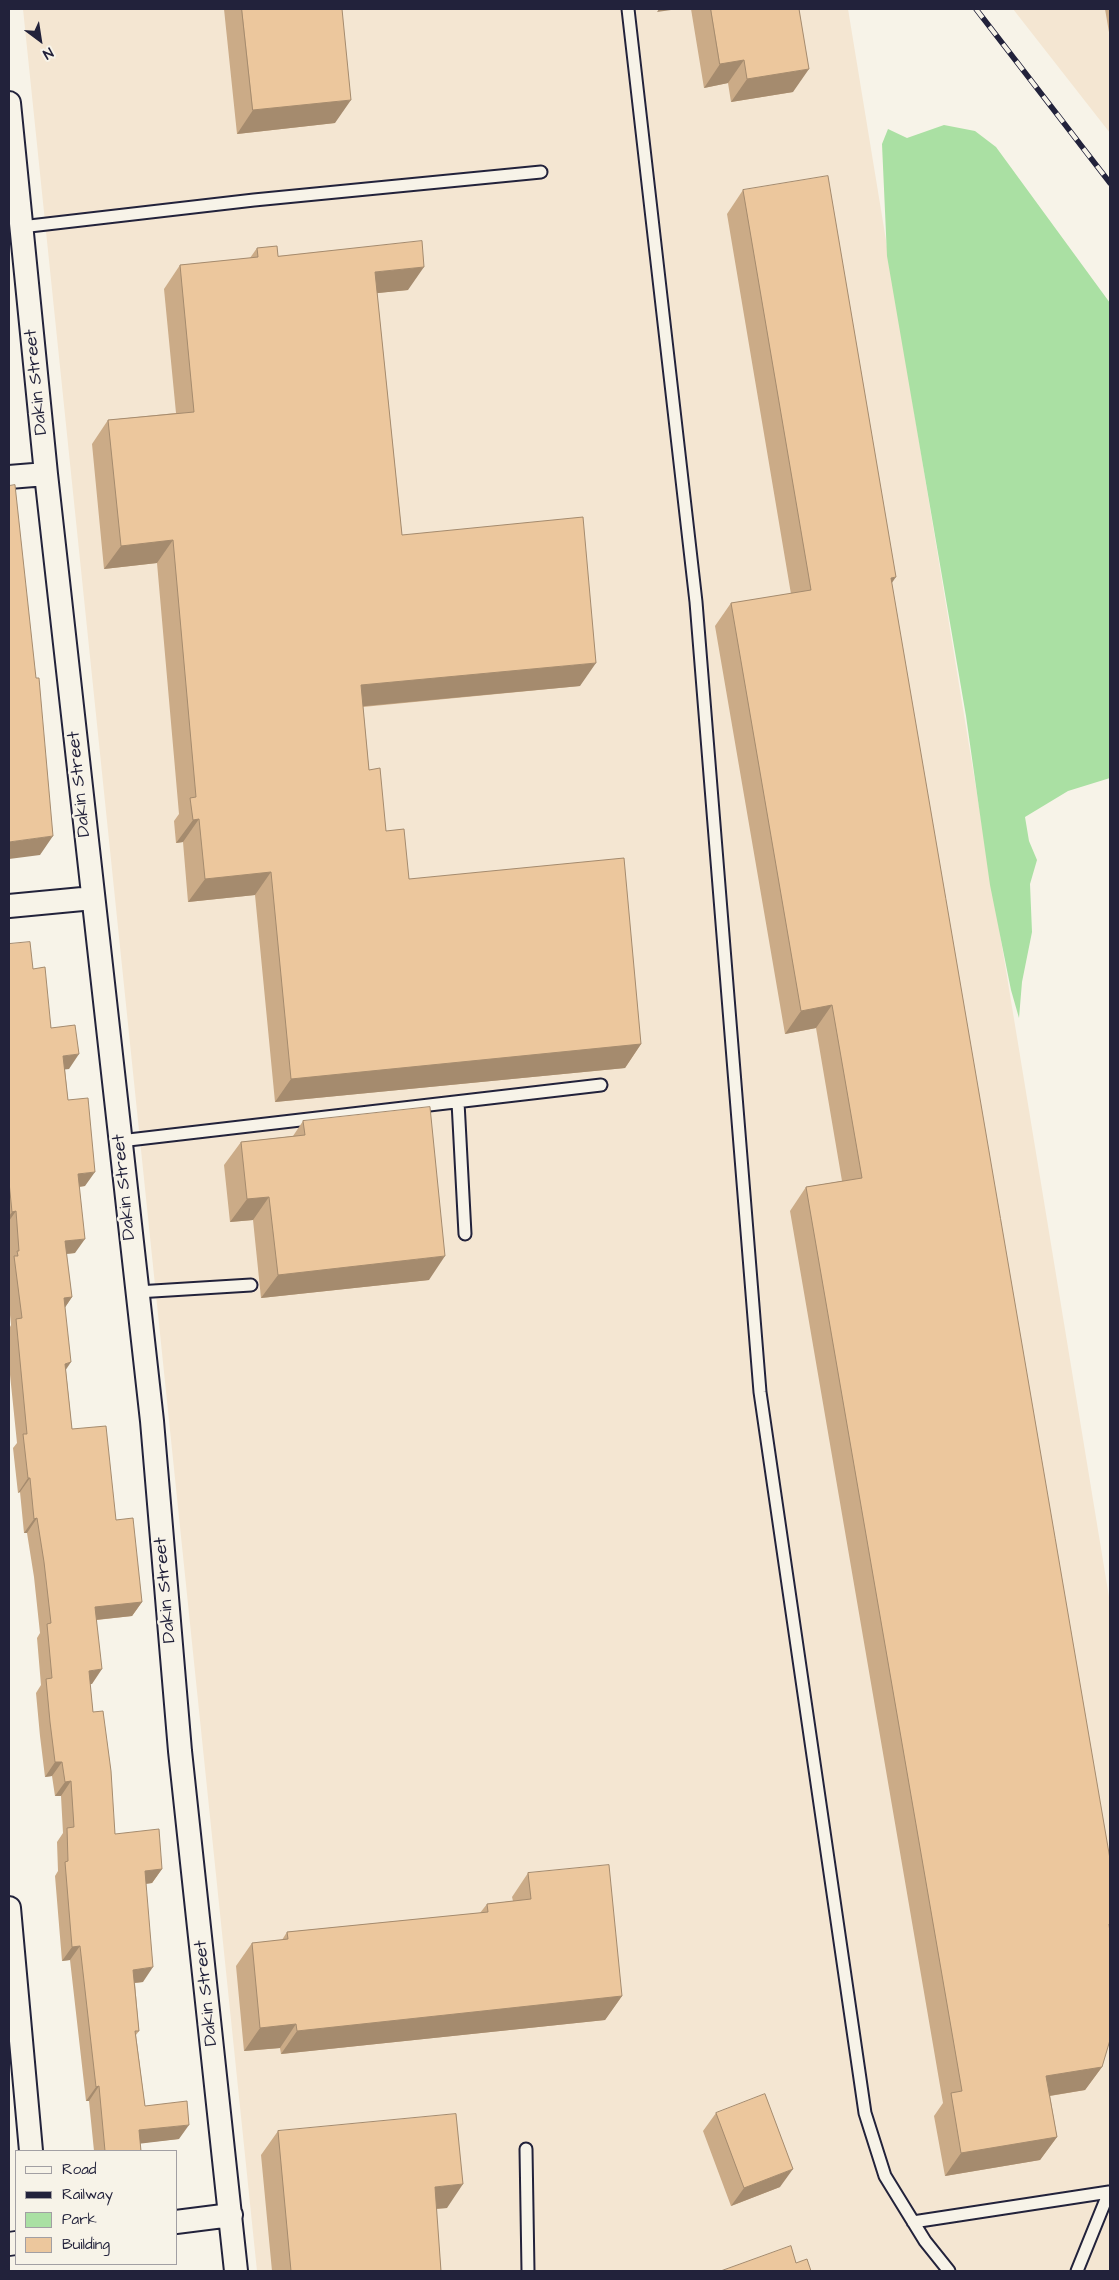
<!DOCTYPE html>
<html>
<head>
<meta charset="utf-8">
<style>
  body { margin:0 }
  #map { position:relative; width:1119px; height:2280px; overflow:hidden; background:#f7f3e8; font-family:"Architects Daughter",sans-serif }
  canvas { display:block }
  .frame { position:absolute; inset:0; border:10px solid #22223b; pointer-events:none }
  .legend { position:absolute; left:15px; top:2150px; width:162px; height:115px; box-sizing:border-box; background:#f7f3e8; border:1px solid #a29fa3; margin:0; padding:6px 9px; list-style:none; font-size:15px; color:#22223b }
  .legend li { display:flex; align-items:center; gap:10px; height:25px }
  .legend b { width:25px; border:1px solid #a29fa3 }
  .north { position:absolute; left:15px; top:15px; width:50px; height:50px; -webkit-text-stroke:4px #f7f3e8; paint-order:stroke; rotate:149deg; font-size:14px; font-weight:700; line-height:20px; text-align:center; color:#22223b }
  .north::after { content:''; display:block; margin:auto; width:18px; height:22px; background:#22223b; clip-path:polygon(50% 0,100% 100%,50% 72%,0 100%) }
</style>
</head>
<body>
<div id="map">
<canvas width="1119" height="2280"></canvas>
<div class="frame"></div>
<ul class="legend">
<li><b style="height:6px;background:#f7f3e8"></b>Road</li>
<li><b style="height:6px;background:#22223b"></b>Railway</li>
<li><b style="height:14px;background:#aae0a3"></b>Park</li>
<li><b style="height:14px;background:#ecc79d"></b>Building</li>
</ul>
<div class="north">N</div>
</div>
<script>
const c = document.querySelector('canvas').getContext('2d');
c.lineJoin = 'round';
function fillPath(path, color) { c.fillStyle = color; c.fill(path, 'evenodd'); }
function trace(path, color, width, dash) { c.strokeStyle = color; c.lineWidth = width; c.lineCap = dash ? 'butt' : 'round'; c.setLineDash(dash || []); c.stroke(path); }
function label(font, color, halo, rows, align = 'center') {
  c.font = font + ' "Architects Daughter",sans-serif'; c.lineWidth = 5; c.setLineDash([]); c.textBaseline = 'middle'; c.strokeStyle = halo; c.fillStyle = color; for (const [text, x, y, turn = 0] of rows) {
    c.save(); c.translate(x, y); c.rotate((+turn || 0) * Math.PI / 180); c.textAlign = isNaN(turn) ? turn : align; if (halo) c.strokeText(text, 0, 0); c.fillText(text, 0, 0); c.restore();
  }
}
const built = new Path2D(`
  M 23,9 L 848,9 L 1110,1603 L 1110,2271 L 257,2271 Z
  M 1013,9 L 1110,9 L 1110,133 Z`);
const green = new Path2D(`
  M 944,125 L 975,131 L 996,147 L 1110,303 L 1110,778 L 1068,791 L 1025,817 L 1029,841 L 1037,860 L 1030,884 L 1032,932 L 1022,982 L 1019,1018 L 1011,990 L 990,885 L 966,716 L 887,256 L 882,144 L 888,129 L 907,138 Z`);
const service = new Path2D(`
  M 628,9 L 696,602 L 760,1392 L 865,2113 L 885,2176 L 925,2241 L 949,2271
  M 21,227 L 254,200 L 541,172
  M 458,1102 L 465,1234
  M 120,1141 L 601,1085
  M 137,1292 L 251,1285
  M 526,2149 L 528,2271
  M 913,2222 L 1109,2192 L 1077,2271`);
const minor = new Path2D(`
  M 9,103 L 46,474 L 152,1421 L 180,1751 L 236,2271
  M 9,477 L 46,474
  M 9,906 L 93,898
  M 9,1908 L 31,2151
  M 176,2222 L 231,2215
  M 9,2244 L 16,2243`);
const rail = new Path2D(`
  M 976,9 L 1110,183`);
const wall = new Path2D(`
  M 224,9 L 342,9 L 335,123 L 237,134 Z
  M 691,9 L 799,9 L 793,92 L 731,102 L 728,83 L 704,88 Z
  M 1105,9 L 1110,9 L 1110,38 Z
  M 743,190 L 891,584 L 1102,2067 L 1085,2090 L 1050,2096 L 1057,2137 L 1040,2160 L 945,2176 L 934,2116 L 943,2103 L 790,1211 L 806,1187 L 842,1181 L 816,1028 L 785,1034 L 715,626 L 731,603 L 791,594 L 727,214 Z
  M 257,248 L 278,256 L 408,290 L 377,293 L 402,535 L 580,686 L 363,707 L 369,770 L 386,831 L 409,879 L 641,1044 L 625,1068 L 275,1102 L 255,895 L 188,902 L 183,842 L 176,843 L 174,821 L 179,814 L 157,563 L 104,569 L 92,444 L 108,420 L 176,413 L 164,289 L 180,265 L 250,258 Z
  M 9,944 L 33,969 L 51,1028 L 69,1069 L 65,1069 L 68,1100 L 85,1186 L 79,1187 L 75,1253 L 66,1254 L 72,1297 L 65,1307 L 66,1371 L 72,1429 L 116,1520 L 142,1602 L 132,1616 L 97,1620 L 92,1684 L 90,1684 L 93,1712 L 115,1834 L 162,1869 L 152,1883 L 146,1884 L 143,1982 L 135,1983 L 139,2031 L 136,2035 L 145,2106 L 179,2139 L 140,2143 L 141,2151 L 94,2151 L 89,2101 L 86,2101 L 70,1960 L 62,1961 L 55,1876 L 58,1871 L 57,1842 L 63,1833 L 61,1796 L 55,1796 L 52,1776 L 45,1777 L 40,1736 L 36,1693 L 41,1685 L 37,1638 L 40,1633 L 34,1577 L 27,1533 L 24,1533 L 20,1492 L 18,1493 L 13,1448 L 17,1443 L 9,1365 L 9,1329 L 11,1325 L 9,1305 Z
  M 303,1121 L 429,1280 L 261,1298 L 253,1220 L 230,1222 L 224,1165 L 241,1142 L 293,1136 Z
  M 528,1873 L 622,1996 L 605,2020 L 281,2054 L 280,2048 L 244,2051 L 236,1966 L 252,1943 L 282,1940 L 287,1932 L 480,1913 L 487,1904 L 513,1901 L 512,1897 Z
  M 716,2113 L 780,2187 L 731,2206 L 703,2131 Z
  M 278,2131 L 447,2208 L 436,2209 L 441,2271 L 272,2271 L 261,2155 Z`);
const shadedWall = new Path2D(`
  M 659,9 L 678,9 L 657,12 Z
  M 744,60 L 728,83 L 704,88 L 720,64 Z
  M 809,69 L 793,92 L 731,102 L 747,79 Z
  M 351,100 L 335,123 L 237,134 L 253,110 Z
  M 424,267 L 408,290 L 359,295 L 375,272 Z
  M 173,540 L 157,563 L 104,569 L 121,546 Z
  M 896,577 L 880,600 L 891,578 Z
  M 596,663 L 580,686 L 344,708 L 361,685 Z
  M 199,819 L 183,842 L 176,843 L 193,820 Z
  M 53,836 L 40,855 L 9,859 L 9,842 Z
  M 271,872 L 255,895 L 188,902 L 205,879 Z
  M 832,1005 L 816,1028 L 785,1034 L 801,1011 Z
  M 641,1044 L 625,1068 L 275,1102 L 291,1079 Z
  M 79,1054 L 69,1069 L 53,1071 L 63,1056 Z
  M 95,1172 L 85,1186 L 68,1188 L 78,1174 Z
  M 269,1197 L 253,1220 L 230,1222 L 247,1199 Z
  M 16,1211 L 9,1221 L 9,1216 L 12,1212 Z
  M 85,1239 L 75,1253 L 55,1255 L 65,1241 Z
  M 445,1256 L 429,1280 L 261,1298 L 278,1275 Z
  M 72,1297 L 62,1312 L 64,1298 Z
  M 71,1362 L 61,1377 L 65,1364 Z
  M 28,1478 L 30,1478 L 20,1492 L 18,1493 Z
  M 37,1518 L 27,1533 L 24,1533 L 34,1519 Z
  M 142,1602 L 132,1616 L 85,1621 L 95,1607 Z
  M 102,1669 L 92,1684 L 79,1685 L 89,1671 Z
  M 55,1762 L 62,1762 L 52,1776 L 45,1777 Z
  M 71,1781 L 61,1796 L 55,1796 L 65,1782 Z
  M 162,1869 L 152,1883 L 135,1885 L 145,1871 Z
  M 80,1946 L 70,1960 L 62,1961 L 72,1947 Z
  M 153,1967 L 143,1982 L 123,1984 L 133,1970 Z
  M 622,1996 L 605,2020 L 281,2054 L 297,2031 Z
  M 296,2024 L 280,2048 L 244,2051 L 260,2028 Z
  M 1102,2067 L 1085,2090 L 1030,2099 L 1046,2076 Z
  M 99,2086 L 89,2101 L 86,2101 L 96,2087 Z
  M 189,2125 L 179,2139 L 129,2145 L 139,2130 Z
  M 1057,2137 L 1040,2160 L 945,2176 L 961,2153 Z
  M 793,2169 L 780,2187 L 731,2206 L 744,2188 Z
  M 463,2184 L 447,2208 L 418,2210 L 435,2187 Z`);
const building = new Path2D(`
  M 242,9 L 342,9 L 351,100 L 253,110 Z
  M 711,9 L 799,9 L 809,69 L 747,79 L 744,60 L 720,64 Z
  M 828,176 L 896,577 L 891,578 L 1110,1859 L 1110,1923 L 1109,1924 L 1110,1933 L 1110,2040 L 1102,2067 L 1046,2076 L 1057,2137 L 961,2153 L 951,2093 L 962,2091 L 806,1187 L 862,1178 L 832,1005 L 801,1011 L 731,603 L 811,590 L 743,190 Z
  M 422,241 L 424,267 L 375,272 L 402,535 L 583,517 L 596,663 L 361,685 L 369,770 L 380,768 L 386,831 L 404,829 L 409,879 L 624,858 L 641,1044 L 291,1079 L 271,872 L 205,879 L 199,819 L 193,820 L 190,798 L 196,797 L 173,540 L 121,546 L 108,420 L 194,412 L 180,265 L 258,257 L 257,248 L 277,246 L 278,256 Z
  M 15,485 L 36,678 L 39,678 L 53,836 L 9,842 L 9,486 Z
  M 30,942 L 33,969 L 45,967 L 51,1028 L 75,1025 L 79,1054 L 63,1056 L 68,1100 L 88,1098 L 95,1172 L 78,1174 L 85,1239 L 65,1241 L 72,1297 L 64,1298 L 71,1362 L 65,1364 L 72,1429 L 106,1426 L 116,1520 L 133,1518 L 142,1602 L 95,1607 L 102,1669 L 89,1671 L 93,1712 L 103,1711 L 111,1771 L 115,1834 L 159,1829 L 162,1869 L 145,1871 L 153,1967 L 133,1970 L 139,2031 L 135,2031 L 145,2106 L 187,2101 L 189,2125 L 139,2130 L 141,2151 L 105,2151 L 99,2086 L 96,2087 L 80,1946 L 72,1947 L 65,1862 L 68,1861 L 67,1828 L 74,1827 L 71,1781 L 65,1782 L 62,1762 L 55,1762 L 50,1722 L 46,1679 L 52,1678 L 47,1624 L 51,1623 L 44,1562 L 37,1518 L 34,1519 L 30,1478 L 28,1478 L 23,1434 L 27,1434 L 16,1319 L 22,1318 L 14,1256 L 18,1256 L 17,1251 L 19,1251 L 16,1211 L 12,1212 L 9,1182 L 9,944 Z
  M 430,1107 L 445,1256 L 278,1275 L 269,1197 L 247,1199 L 241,1142 L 305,1135 L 303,1121 Z
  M 609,1865 L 622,1996 L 297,2031 L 296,2024 L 260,2028 L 252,1943 L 288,1939 L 287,1932 L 488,1912 L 487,1904 L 531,1899 L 528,1873 Z
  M 765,2094 L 793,2169 L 744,2188 L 716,2113 Z
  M 456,2114 L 463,2184 L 435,2187 L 441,2271 L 291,2271 L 278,2131 Z
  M 791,2246 L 796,2263 L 807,2259 L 811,2271 L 721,2271 Z`);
const streetNames = [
  ["Dakin Street",37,382,-96],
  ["Dakin Street",80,784,-96],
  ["Dakin Street",125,1187,-96],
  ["Dakin Street",166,1590,-95],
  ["Dakin Street",207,1993,-96]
];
fillPath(built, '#f4e6d2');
fillPath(green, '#aae0a3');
trace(service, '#22223b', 15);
trace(minor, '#22223b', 26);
trace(service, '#f7f3e8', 11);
trace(minor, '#f7f3e8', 22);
trace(rail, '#22223b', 5.5);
trace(rail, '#f7f3e8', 4, [11]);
fillPath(wall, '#cbab87');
fillPath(shadedWall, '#a58b6e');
fillPath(building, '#ecc79d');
trace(building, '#a58b6e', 1);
label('18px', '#22223b', '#f7f3e8', streetNames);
</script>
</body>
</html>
